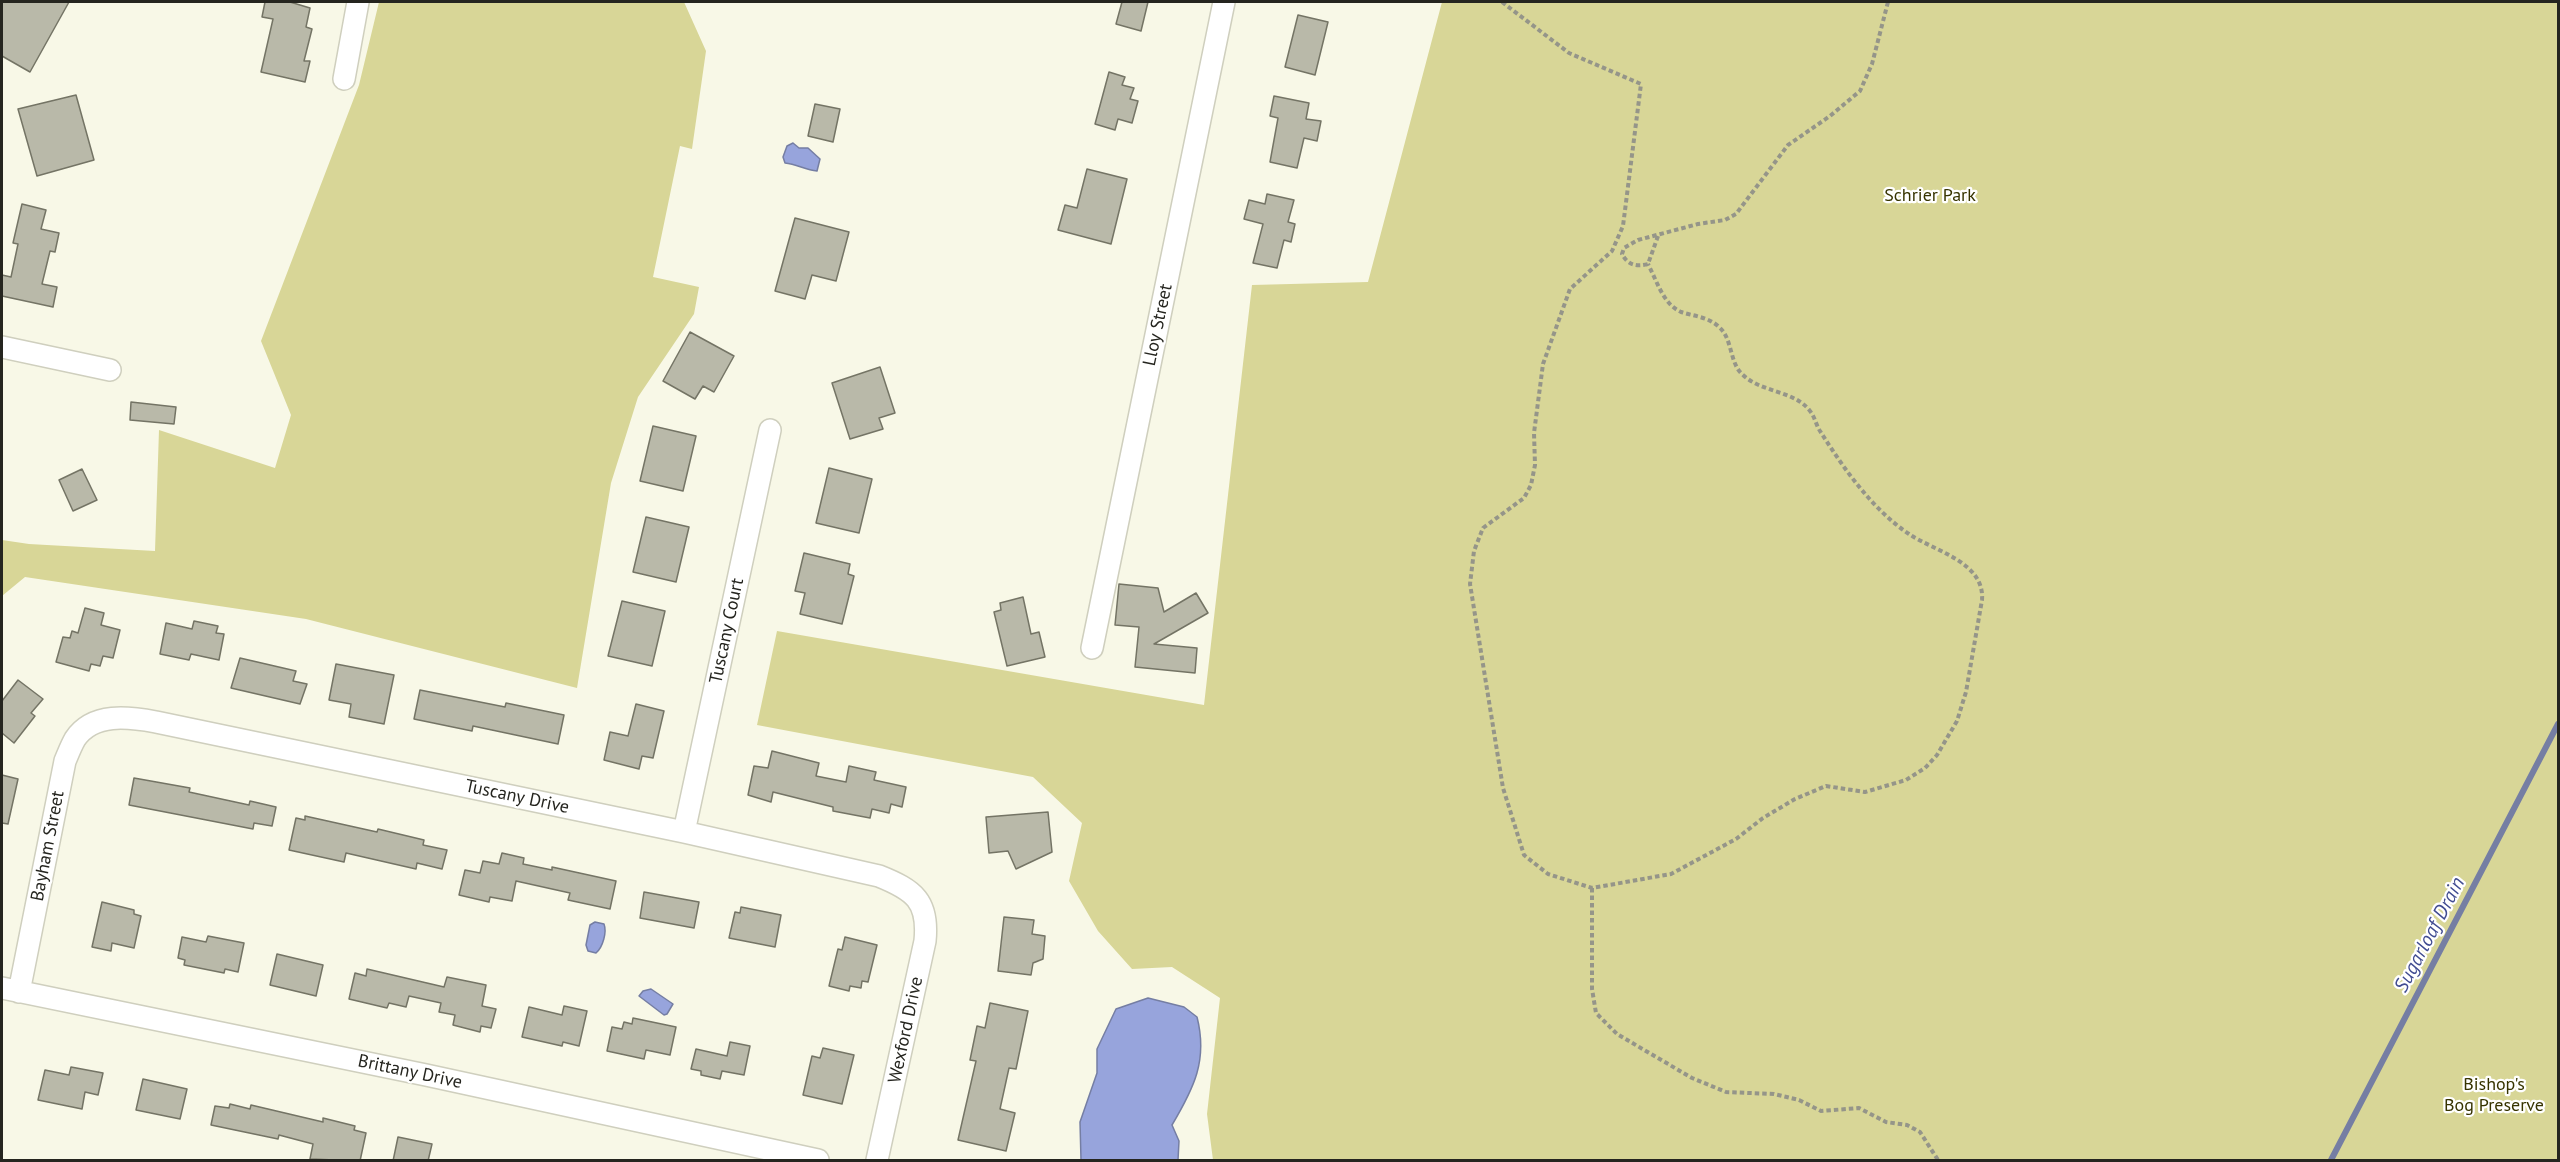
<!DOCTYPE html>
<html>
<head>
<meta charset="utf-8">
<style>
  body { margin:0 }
  #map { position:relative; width:2560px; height:1162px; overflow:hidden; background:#f8f8e7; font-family:"PT Sans",sans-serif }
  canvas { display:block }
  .frame { position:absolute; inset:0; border:3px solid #25251f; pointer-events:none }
</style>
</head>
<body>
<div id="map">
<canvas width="2560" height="1162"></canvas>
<div class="frame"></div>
</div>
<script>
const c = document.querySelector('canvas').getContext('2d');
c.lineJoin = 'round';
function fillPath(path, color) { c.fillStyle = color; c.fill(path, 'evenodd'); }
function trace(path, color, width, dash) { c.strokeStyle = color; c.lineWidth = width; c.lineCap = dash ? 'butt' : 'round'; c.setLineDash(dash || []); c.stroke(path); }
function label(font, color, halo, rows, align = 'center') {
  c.font = font + ' "PT Sans",sans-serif'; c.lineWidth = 4.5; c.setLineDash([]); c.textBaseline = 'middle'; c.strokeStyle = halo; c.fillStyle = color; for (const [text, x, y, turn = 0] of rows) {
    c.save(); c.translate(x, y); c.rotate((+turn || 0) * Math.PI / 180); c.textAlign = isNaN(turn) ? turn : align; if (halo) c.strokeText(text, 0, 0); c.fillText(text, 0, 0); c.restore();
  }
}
const green = new Path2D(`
  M 379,2 L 684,2 L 706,51 L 692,149 L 680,146 L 653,277 L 699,287 L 694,314 L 638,397 L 611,483 L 577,688 L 306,619 L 25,577 L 2,596 L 2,540 L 29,544 L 155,551 L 159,430 L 275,468 L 291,415 L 261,341 L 359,85 Z
  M 1442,2 L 2558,2 L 2558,1160 L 1213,1160 L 1207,1114 L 1220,998 L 1172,967 L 1132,969 L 1098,931 L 1069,881 L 1082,823 L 1033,777 L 757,725 L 777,631 L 1204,705 L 1252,285 L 1368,282 Z`);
const water = new Path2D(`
  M 793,143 L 799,148 L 808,148 L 820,159 L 817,171 C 805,170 797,164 785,163 L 783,157 L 787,146 Z
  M 595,922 L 604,924 C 607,932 603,947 596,953 L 588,951 L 586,945 L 590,925 Z
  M 651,989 L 673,1004 L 667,1014 L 664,1015 L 639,996 L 643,991 Z
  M 1148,998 L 1184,1007 L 1197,1017 C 1208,1060 1194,1088 1172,1125 L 1179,1141 L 1178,1160 L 1081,1160 L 1080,1122 L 1097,1073 L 1097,1049 L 1116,1009 Z`);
const stream = new Path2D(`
  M 2331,1160 L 2558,724`);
const building = new Path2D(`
  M 2,2 L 69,2 L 30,72 L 2,56 Z
  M 265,2 L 290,2 L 310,8 L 306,27 L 312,29 L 304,61 L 310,61 L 305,82 L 261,72 L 273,19 L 262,17 Z
  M 1122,2 L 1148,2 L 1141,31 L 1116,24 Z
  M 1298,15 L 1328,22 L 1315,75 L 1285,67 Z
  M 1109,72 L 1125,77 L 1122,85 L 1134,88 L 1130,99 L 1138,101 L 1132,123 L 1118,119 L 1115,130 L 1095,124 Z
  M 76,95 L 94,160 L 37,176 L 18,109 Z
  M 1274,96 L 1309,103 L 1306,119 L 1321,121 L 1317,141 L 1304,138 L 1297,168 L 1270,162 L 1278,118 L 1270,116 Z
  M 815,104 L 840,109 L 833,142 L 808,136 Z
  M 1087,169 L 1127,179 L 1111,244 L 1058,230 L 1065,205 L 1077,208 Z
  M 1267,194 L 1294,200 L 1288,222 L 1295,224 L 1291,242 L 1284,240 L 1277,268 L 1253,263 L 1263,224 L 1244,219 L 1249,200 L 1265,204 Z
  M 22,204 L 46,210 L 41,229 L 59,233 L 55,252 L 50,251 L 42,284 L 57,287 L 53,307 L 2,296 L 2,275 L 11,277 L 18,244 L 13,243 Z
  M 795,218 L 849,232 L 836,281 L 812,275 L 805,299 L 775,291 Z
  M 690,332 L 734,356 L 714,392 L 703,386 L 695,399 L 663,381 Z
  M 880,367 L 895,413 L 879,418 L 883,429 L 850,439 L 832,383 Z
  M 131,402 L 176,407 L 174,424 L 130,420 Z
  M 653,426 L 696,436 L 683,491 L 640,481 Z
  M 829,468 L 872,479 L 859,533 L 816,523 Z
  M 82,469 L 97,500 L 73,511 L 59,480 Z
  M 646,517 L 689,527 L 676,582 L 633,572 Z
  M 804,553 L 850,564 L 848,574 L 854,576 L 842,624 L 800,614 L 805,593 L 795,591 Z
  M 1119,584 L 1158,588 L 1164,612 L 1196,593 L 1208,613 L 1154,644 L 1197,648 L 1195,673 L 1135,667 L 1139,627 L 1115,625 Z
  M 1023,597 L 1031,634 L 1039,632 L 1045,657 L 1007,666 L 994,612 L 1001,610 L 1000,603 Z
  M 622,601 L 665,611 L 652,666 L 608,656 Z
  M 85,608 L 104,613 L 101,625 L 120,630 L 113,658 L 103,656 L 100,666 L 91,664 L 89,671 L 56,662 L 63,637 L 70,638 L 72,631 L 78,633 Z
  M 194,621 L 218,626 L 216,633 L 224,634 L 219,660 L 191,654 L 189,660 L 160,654 L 166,623 L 192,629 Z
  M 240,658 L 296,671 L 293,681 L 307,684 L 300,704 L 231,688 Z
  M 336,664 L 394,675 L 384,724 L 349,717 L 351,704 L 329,700 Z
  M 18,680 L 43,699 L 31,713 L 35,716 L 14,743 L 2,733 L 2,701 Z
  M 420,690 L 505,707 L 506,703 L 564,715 L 558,744 L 473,726 L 472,731 L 414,719 Z
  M 636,704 L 664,711 L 653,758 L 642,756 L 639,769 L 604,760 L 610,732 L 628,736 Z
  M 772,751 L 819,763 L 816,776 L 846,782 L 849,766 L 876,772 L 874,780 L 906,787 L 902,807 L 891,804 L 889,813 L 872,809 L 870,818 L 833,811 L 833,807 L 773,792 L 771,802 L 748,795 L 754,766 L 768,768 Z
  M 2,775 L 18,779 L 8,824 L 2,823 Z
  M 134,778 L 190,788 L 189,792 L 249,805 L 250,801 L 276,807 L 272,826 L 254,823 L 253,829 L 129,805 Z
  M 1048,812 L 1052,852 L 1016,869 L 1008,851 L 989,853 L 986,817 Z
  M 305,816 L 377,832 L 378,829 L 424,840 L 423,845 L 447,850 L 442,869 L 417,863 L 416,869 L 346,853 L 344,862 L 289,850 L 296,818 L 305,820 Z
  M 502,853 L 524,858 L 523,864 L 552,870 L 552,867 L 616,881 L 610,909 L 568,900 L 570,893 L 516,881 L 512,901 L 490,897 L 489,902 L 459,895 L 465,870 L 480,873 L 483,861 L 499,864 Z
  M 644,892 L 699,902 L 694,928 L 640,918 Z
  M 102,902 L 134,910 L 134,914 L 141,916 L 134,948 L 112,943 L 111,951 L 92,947 Z
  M 741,907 L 781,915 L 775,947 L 729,938 L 735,912 L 740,913 Z
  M 1004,917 L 1034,920 L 1032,934 L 1045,936 L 1043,959 L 1033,963 L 1031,975 L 998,971 Z
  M 208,936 L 244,943 L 238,972 L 225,969 L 224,973 L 184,965 L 185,960 L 178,958 L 182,937 L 206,942 Z
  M 845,937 L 877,945 L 868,982 L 862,981 L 861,988 L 850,986 L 849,991 L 829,986 L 838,949 L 842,950 Z
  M 277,954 L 323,965 L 316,996 L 270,985 Z
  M 367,969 L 444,987 L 447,977 L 486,985 L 482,1006 L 496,1009 L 491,1028 L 481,1026 L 480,1032 L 453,1025 L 455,1015 L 439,1012 L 441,1003 L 409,996 L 406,1007 L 389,1003 L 387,1008 L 349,999 L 355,973 L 366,976 Z
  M 990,1003 L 1028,1011 L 1016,1069 L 1009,1068 L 1000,1109 L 1015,1113 L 1006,1151 L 958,1140 L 976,1061 L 970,1060 L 977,1026 L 985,1028 Z
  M 564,1006 L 587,1011 L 579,1046 L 563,1042 L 562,1046 L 522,1037 L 529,1007 L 562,1015 Z
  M 633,1018 L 676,1027 L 670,1055 L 646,1050 L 644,1059 L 607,1051 L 612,1027 L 622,1029 L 624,1022 L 632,1024 Z
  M 730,1042 L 750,1046 L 744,1075 L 722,1071 L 720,1079 L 701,1075 L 701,1071 L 691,1069 L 696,1049 L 727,1056 Z
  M 823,1048 L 854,1055 L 842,1104 L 803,1095 L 812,1056 L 820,1058 Z
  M 71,1067 L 103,1073 L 98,1095 L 85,1092 L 82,1109 L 38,1100 L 45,1070 L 69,1075 Z
  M 143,1079 L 187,1089 L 180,1119 L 136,1110 Z
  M 230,1104 L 250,1109 L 251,1105 L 323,1122 L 323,1118 L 355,1126 L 354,1130 L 366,1133 L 360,1161 L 310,1159 L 313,1144 L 279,1135 L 278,1139 L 211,1125 L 215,1106 L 229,1108 Z
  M 398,1137 L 432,1144 L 428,1161 L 393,1161 Z`);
const path = new Path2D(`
  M 1502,2 L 1569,53 L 1641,84 L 1623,226 L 1612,251 L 1570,289 L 1543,364 L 1534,433 L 1535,465 L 1531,485 L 1524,498 L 1483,528 L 1474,551 L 1470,584 L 1503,788 L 1524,855 L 1548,874 L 1592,888 L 1671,874 L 1736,839 L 1763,818 L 1795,799 L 1826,786 L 1865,792 L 1906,780 L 1925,768 L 1937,755 L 1957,721 L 1966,692 L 1982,600 C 1985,562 1934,551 1909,534 C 1872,509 1844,469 1820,431 C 1816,425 1815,417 1810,411 C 1794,390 1762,393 1743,375 C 1729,363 1733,339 1719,327 C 1709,317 1693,316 1681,312 C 1663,304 1657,281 1648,264
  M 1658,236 L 1648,264 C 1636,267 1628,265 1622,254 L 1624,248 L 1638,240 L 1698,224 L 1725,220 L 1736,214 L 1788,145 L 1830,116 L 1860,91 L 1872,64 L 1888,2
  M 1592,888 L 1592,989 L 1596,1013 L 1617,1034 L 1692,1078 L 1726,1092 L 1774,1094 L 1799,1100 L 1821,1111 L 1859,1108 L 1886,1122 L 1907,1125 L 1920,1132 L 1938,1160`);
const street = new Path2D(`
  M 344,79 L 358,2
  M 2,347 L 110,370
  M 1092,648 L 1224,2
  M 684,832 L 770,430
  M 2,988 L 426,1075 L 818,1160
  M 19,992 L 65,761 C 68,754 71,746 75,739 C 93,712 129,717 156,722 L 684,832 L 879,876 C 914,890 929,901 925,941 L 877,1160`);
const parkNames = [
  ["Schrier Park",1930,196],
  ["Bishop's",2494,1085],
  ["Bog Preserve",2494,1106]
];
const streetNames = [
  ["Lloy Street",1158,325,-78],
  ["Tuscany Court",727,631,-78],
  ["Tuscany Drive",517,797,12],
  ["Bayham Street",48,846,-79],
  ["Wexford Drive",906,1030,-78],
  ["Brittany Drive",410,1072,12]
];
const waterNames = [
  ["Sugarloaf Drain",2430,935,-62]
];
fillPath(green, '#d8d697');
fillPath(water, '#97a4dc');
trace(water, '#757ea3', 1.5);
trace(stream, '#757ea3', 6);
fillPath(building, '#b9b9a9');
trace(building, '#747465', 1.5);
trace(street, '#cfcfbe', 24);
trace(path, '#959589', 4, [4.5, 3]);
trace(street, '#fff', 21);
label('18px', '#373400', '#fff', parkNames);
label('18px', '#25251f', '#fff', streetNames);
label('italic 20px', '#414c91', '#fff', waterNames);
</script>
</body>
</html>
